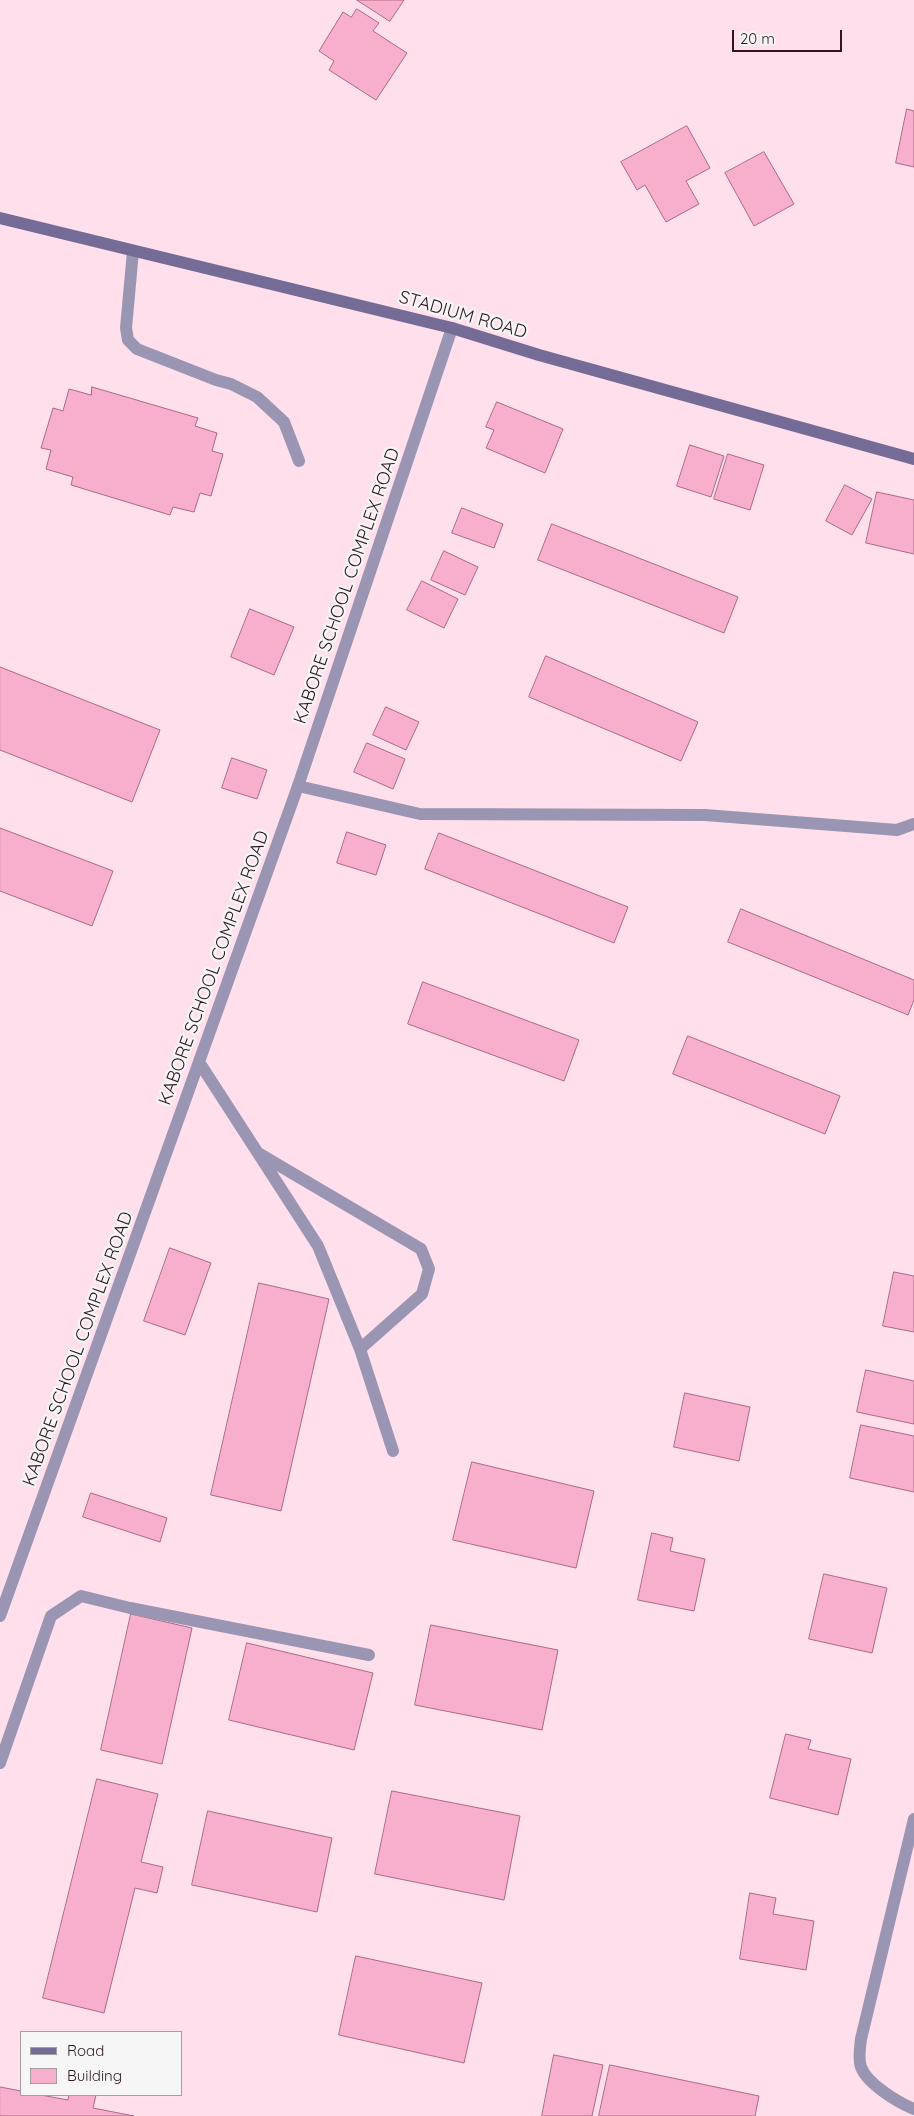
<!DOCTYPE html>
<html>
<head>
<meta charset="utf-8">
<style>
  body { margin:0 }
  #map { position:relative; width:914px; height:2116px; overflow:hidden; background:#ffdfeb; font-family:Quicksand,sans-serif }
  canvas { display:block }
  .legend { position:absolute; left:20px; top:2031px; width:162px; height:65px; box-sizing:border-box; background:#f6f6f6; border:1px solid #a79ca1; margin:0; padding:6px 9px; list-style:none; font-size:15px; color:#301521 }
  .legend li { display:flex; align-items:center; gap:10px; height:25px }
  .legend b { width:25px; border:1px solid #a79ca1 }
  .scale { position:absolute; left:732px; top:30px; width:110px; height:22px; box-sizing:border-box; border:2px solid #301521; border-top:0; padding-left:6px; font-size:15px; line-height:18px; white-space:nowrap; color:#301521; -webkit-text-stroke:4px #f6f6f6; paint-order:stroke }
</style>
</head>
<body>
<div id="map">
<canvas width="914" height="2116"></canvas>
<ul class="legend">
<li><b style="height:6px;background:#746c96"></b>Road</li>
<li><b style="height:14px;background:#f8aecd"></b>Building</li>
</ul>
<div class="scale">20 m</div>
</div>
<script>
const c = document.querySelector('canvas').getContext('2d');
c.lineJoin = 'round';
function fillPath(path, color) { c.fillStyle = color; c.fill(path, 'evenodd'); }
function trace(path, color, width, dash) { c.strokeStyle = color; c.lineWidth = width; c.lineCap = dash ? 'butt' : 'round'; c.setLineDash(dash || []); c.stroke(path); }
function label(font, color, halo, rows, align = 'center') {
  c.font = font + ' Quicksand,sans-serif'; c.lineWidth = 4.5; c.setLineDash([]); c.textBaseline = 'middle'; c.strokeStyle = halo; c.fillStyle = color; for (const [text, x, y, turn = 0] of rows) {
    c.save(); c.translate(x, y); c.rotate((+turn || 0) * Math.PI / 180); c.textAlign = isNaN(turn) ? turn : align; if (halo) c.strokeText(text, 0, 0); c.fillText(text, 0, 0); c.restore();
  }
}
const building = new Path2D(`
  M 357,0 L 404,0 L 390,21 Z
  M 357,9 L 379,23 L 373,31 L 407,53 L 376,100 L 329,70 L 334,61 L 319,51 L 343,12 L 351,17 Z
  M 907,109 L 914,111 L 914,167 L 896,163 Z
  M 687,126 L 710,168 L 686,181 L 699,204 L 666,222 L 645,185 L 637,190 L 621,162 Z
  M 764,152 L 794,204 L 754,226 L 725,173 Z
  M 92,387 L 198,418 L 195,426 L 217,433 L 212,451 L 223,454 L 211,496 L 200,493 L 194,512 L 173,507 L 170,515 L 71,485 L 73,477 L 46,469 L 51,450 L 41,448 L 53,408 L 63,411 L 69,389 L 91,395 Z
  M 497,402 L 563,429 L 545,473 L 486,448 L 494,430 L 486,427 Z
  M 690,445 L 724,456 L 711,497 L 677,486 Z
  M 728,454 L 764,465 L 750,510 L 714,499 Z
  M 845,485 L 872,499 L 852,535 L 826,521 Z
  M 877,492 L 914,500 L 914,554 L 866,543 Z
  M 462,508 L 503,524 L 494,548 L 452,533 Z
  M 552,524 L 738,597 L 724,633 L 538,560 Z
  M 444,551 L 478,567 L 465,595 L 431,580 Z
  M 422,581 L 458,599 L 444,628 L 407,610 Z
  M 250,609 L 294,627 L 274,675 L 231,657 Z
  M 546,656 L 698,722 L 681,761 L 529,697 Z
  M 0,667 L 160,730 L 132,802 L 0,750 Z
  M 386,707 L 419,722 L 406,750 L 373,735 Z
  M 367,743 L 405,759 L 393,789 L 354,772 Z
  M 232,758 L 267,770 L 257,799 L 222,788 Z
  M 0,828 L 113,871 L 92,926 L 0,891 Z
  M 347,832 L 386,845 L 376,875 L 337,863 Z
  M 439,833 L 628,907 L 614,943 L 425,869 Z
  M 741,909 L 914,980 L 914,1000 L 908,1015 L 728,942 Z
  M 423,982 L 579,1040 L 564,1081 L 408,1024 Z
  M 688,1036 L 840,1096 L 825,1134 L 673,1074 Z
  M 170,1248 L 211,1263 L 185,1335 L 144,1321 Z
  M 894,1272 L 914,1276 L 914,1332 L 883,1326 Z
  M 259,1283 L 329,1299 L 281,1511 L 211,1495 Z
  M 866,1370 L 914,1381 L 914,1424 L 857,1412 Z
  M 685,1393 L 750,1407 L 739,1461 L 674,1447 Z
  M 861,1425 L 914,1436 L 914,1492 L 850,1478 Z
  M 472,1462 L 594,1491 L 576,1568 L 453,1540 Z
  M 91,1493 L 167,1518 L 160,1542 L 83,1517 Z
  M 652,1533 L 673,1538 L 670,1551 L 705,1559 L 694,1611 L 638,1600 Z
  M 824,1574 L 887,1588 L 872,1653 L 809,1639 Z
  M 131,1614 L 192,1628 L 162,1764 L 101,1750 Z
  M 431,1625 L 558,1650 L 542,1730 L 415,1705 Z
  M 247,1643 L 373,1673 L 354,1750 L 229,1720 Z
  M 786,1734 L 811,1740 L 808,1749 L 851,1759 L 838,1815 L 770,1798 Z
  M 97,1779 L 158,1794 L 141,1862 L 163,1867 L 157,1893 L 135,1888 L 104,2013 L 43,1998 Z
  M 392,1791 L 520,1816 L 504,1900 L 375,1874 Z
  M 208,1811 L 332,1838 L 317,1912 L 192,1885 Z
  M 750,1893 L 776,1898 L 773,1914 L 814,1921 L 806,1970 L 740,1959 Z
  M 356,1956 L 482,1983 L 464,2063 L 339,2035 Z
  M 554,2055 L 603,2065 L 592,2116 L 542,2116 Z
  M 610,2065 L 759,2096 L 755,2116 L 599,2116 Z
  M 0,2087 L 21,2091 L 21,2095 L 41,2095 L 68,2100 L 69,2095 L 96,2095 L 93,2108 L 134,2116 L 0,2116 Z`);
const service = new Path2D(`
  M 133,251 L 126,328 L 128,340 L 137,349 L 216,380 L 231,384 L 257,397 L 284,422 L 299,461
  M 298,786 L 420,814 L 705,815 L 897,830 L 914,824
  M 914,1819 L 861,2039 C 860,2048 858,2059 861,2067 C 867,2084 899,2103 914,2109`);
const minor = new Path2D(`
  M 199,1062 L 318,1246 L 360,1349 L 393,1451
  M 258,1153 L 421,1249 L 429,1269 L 422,1294 L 360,1349
  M 0,1616 L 298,786 L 452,328
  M 0,1763 L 51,1616 L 81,1596 L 130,1608 L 369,1655`);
const secondary = new Path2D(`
  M 0,218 L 452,328 L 539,355 L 914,459`);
const streetNames = [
  ["STADIUM ROAD",463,315,16],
  ["KABORE SCHOOL COMPLEX ROAD",347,586,-71],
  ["KABORE SCHOOL COMPLEX ROAD",214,968,-70],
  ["KABORE SCHOOL COMPLEX ROAD",78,1349,-70]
];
fillPath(building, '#f8aecd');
trace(building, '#ad6986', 1);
trace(service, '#9a95b2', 12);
trace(minor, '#9a95b2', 12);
trace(secondary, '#746c96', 12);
label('18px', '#301521', '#f6f6f6', streetNames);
</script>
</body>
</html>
